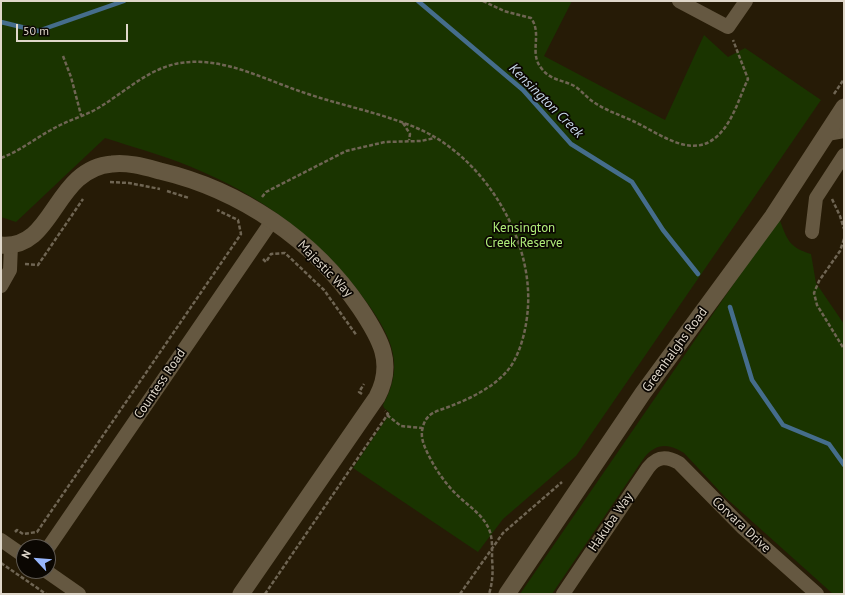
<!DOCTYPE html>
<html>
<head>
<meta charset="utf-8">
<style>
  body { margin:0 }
  #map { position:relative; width:845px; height:595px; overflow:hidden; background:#261b06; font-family:"PT Sans",sans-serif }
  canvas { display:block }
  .frame { position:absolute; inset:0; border:2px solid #dfd7ca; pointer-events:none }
  .north { position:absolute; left:16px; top:539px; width:40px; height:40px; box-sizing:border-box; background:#0b0702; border:1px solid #605a52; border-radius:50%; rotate:296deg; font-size:11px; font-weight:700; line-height:16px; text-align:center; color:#dfd7ca }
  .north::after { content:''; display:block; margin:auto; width:14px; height:18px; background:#97b6fd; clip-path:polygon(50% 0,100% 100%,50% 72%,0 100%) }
  .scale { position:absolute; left:16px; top:24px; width:112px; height:18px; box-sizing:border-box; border:2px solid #dfd7ca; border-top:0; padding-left:5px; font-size:12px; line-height:14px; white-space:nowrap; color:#dfd7ca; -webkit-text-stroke:3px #0b0702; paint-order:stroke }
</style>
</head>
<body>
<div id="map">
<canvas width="845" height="595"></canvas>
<div class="frame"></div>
<div class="north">N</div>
<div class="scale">50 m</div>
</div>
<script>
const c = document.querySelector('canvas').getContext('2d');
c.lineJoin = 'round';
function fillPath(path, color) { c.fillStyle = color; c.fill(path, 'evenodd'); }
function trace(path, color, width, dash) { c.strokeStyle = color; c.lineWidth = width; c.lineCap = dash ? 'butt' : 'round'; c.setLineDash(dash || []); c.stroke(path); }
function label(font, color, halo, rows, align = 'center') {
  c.font = font + ' "PT Sans",sans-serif'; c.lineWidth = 3.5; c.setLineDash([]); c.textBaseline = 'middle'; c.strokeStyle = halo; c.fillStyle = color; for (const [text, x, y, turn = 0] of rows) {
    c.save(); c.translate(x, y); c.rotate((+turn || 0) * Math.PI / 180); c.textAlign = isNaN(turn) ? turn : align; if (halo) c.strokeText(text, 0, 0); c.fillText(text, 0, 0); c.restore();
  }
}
const green = new Path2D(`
  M 1,1 L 572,1 L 544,56 L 665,120 L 704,35 L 728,57 L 745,48 L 821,100 L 576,456 L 503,519 L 478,552 L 353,468 L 390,413 L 384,408 L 383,405 C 405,366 392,338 368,304 C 323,240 261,195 189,166 C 162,155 133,147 105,138 L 16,222 L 1,217 Z
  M 779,218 C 787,239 788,247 811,254 L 816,283 L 844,324 L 844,594 L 833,594 L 726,498 L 684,453 C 668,443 656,443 644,458 L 552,594 L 520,594 Z`);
const stream = new Path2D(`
  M 418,1 L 523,90 L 571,144 L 632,182 L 663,230 L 698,274
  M 1,22 L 38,31 L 124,1
  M 730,307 L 752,380 L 783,425 L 829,444 L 844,465`);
const path = new Path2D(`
  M 483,1 L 504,11 L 531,18 C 543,35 528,53 542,69 C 551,81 565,80 576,87 C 583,92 588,99 595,103 C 607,111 620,115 633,121 C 655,131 685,155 709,142 C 731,130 738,100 748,79 L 733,40
  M 63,56 L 71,77 L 81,115
  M 834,94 L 844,79
  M 403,123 L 410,134 L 409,140
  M 1,158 C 20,151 34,139 51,130 C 67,120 87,116 103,105 C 127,90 150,68 180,63 C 223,56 265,80 305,93 C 343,106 382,113 419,129 C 483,157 532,236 528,306 C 527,326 521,354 508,370 C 494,387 471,398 451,406 C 444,409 433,411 428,417 C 424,421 423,426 422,431 C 421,440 425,448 429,456 C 436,470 445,483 456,494 C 467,505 481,513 488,527 C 493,537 492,548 492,558 C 493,571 493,581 489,594
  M 110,182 L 129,183 L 160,189
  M 167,191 L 189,198
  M 262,197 L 266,192 L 346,151 L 385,142 L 421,141 L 435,138
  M 832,199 L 840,216 L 844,229
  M 844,239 L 840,251 L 819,281 L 814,293 L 817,305 L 844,349
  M 263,259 L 266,262 L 271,254 L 285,253 L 324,290 L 357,336
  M 25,264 L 38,265 L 83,199
  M 362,394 L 359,392 L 364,384
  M 387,415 L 401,426 L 422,428
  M 15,532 L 17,530 L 23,534 L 37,532 L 241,234 L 238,220 L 217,210
  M 1,563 L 46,594
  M 265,594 L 388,414 L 385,411
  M 460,594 L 503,533 L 562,482`);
const minor = new Path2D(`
  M 679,1 L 728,27 L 746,1
  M 823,139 L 827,134 L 844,131
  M 812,232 L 816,198 L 844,155
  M 1,286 L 10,270 L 11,245
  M 1,540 L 24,556
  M 48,548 L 272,221
  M 46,571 L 79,594
  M 563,594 L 648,468 C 657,456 667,456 679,463 L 743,528 L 817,594`);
const tertiary = new Path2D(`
  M 1,245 C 55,250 53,169 112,164 C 128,162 145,167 160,171 C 241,190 314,240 360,308 C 380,338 395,363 377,397 L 241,594
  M 507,594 L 643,393 L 773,216 L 844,107`);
const parkNames = [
  ["Kensington",524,228],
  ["Creek Reserve",524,243]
];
const streetNames = [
  ["Majestic Way",325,269,46],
  ["Greenhalghs Road",675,350,-54],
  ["Countess Road",160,384,-56],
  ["Hakuba Way",611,522,-56],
  ["Corvara Drive",741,525,43]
];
const waterNames = [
  ["Kensington Creek",546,101,45]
];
fillPath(green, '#1a3400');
trace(stream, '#456d8c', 4.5);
trace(path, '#6f6553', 2.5, [4, 2]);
trace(minor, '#655841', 14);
trace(tertiary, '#655841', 17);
label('13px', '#b0ed7a', '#0b0702', parkNames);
label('13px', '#dfd7ca', '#0b0702', streetNames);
label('italic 14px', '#cbdcee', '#0b0702', waterNames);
</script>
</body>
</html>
